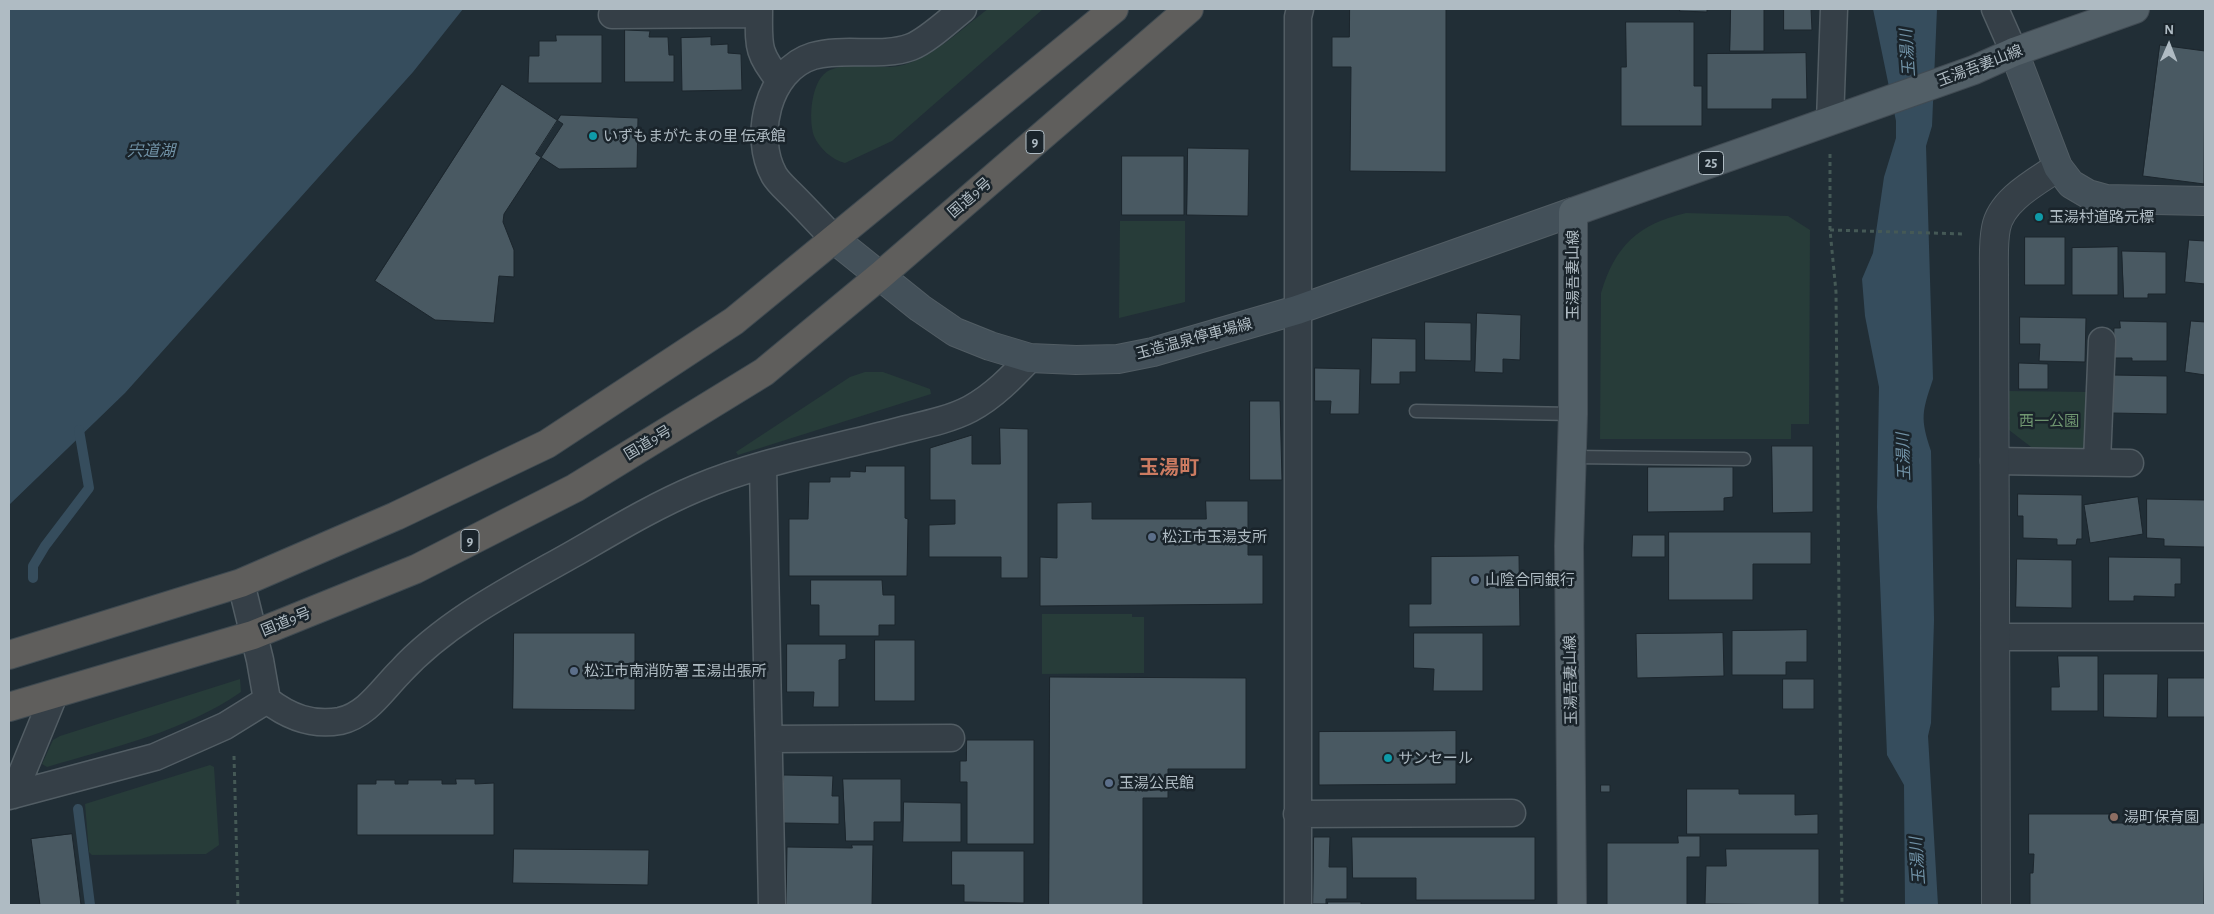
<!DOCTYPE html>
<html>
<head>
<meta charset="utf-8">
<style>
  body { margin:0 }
  #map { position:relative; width:2214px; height:914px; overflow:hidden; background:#212e36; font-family:"Alegreya Sans",sans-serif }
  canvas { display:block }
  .frame { position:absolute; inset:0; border:10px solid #afbbc3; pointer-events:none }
  .north { position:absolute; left:2144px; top:20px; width:50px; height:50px; -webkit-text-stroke:4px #1a242b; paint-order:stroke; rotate:1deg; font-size:14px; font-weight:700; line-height:20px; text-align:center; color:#afbbc3 }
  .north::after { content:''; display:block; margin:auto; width:18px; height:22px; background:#afbbc3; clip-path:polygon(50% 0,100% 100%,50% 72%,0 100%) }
</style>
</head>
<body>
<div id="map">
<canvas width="2214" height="914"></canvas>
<div class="frame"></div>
<div class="north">N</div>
</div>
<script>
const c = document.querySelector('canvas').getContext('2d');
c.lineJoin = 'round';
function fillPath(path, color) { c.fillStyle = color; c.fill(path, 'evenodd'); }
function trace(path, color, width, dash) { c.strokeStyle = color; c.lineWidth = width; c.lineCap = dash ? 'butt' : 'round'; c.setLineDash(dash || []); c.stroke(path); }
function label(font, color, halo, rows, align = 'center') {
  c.font = font + ' "Alegreya Sans","Noto Sans JP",sans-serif'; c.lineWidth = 5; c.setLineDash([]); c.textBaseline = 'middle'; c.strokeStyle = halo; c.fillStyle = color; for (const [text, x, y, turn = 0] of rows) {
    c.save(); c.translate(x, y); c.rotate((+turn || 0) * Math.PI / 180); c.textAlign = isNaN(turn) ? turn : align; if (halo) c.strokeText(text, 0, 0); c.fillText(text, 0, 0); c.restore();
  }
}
const green = new Path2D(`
  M 988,9 L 1043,9 L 892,141 L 845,163 C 832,160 819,148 814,136 C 808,119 811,78 830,70 C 851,61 877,70 899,66 C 932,59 961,29 988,9 Z
  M 1686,213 L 1788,216 L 1810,230 L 1809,424 L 1791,424 L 1791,439 L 1600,439 L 1601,293 C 1615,246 1638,224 1686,213 Z
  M 1120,221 L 1185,221 L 1185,302 L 1119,318 Z
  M 865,372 L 883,372 L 930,389 L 931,394 L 738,455 L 736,452 L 850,377 Z
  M 2009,391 L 2090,392 L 2089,443 L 2079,451 L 2035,450 L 2009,430 Z
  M 1042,614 L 1132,614 L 1132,617 L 1144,617 L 1144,673 L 1042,674 Z
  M 240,679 L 241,692 C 183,732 114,747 47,767 L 42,764 L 53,740 L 60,736 Z
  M 210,765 L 214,767 L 219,845 L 206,854 L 92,855 L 89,852 L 85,804 Z`);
const water = new Path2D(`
  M 9,9 L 463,9 L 413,72 L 125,393 L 9,505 Z
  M 1873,9 L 1937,9 L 1932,126 L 1926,146 L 1933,379 C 1922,412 1920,418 1931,451 L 1934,620 L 1931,723 L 1928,736 L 1938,905 L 1905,905 L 1904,785 L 1887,755 L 1877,507 L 1879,387 L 1865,316 L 1862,279 L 1873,253 L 1884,177 L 1896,138 L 1896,121 Z`);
const stream = new Path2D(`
  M 33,578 L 33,566 L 45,546 L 89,488 L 79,430
  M 78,809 L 90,905`);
const building = new Path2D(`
  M 1350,9 L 1446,9 L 1446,172 L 1350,171 L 1351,67 L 1332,67 L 1332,37 L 1349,37 Z
  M 1680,9 L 1707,9 L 1707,12 L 1680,11 Z
  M 1731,9 L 1764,9 L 1764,51 L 1730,51 Z
  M 1784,9 L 1811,9 L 1812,30 L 1784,30 Z
  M 1626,22 L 1694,22 L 1694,86 L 1702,86 L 1702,126 L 1621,126 L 1621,67 L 1626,67 Z
  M 625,30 L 650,31 L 649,37 L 668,37 L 669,55 L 674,55 L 674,82 L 625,82 Z
  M 556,35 L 602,35 L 602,83 L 528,83 L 529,56 L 539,56 L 539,41 L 556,41 Z
  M 711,37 L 711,45 L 728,44 L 728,53 L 741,54 L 742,90 L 682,91 L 681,38 Z
  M 2160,45 L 2205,51 L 2204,184 L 2143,176 Z
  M 1806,53 L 1807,99 L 1772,99 L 1772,109 L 1707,109 L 1707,54 Z
  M 502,84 L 563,124 L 504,214 L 503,222 L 514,250 L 514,277 L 499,276 L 494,323 L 435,320 L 375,281 Z
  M 561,115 L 638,118 L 637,168 L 559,169 L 536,154 Z
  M 1188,148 L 1249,149 L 1248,216 L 1187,215 Z
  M 1122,156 L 1184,156 L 1184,215 L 1122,215 Z
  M 2025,237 L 2065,237 L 2065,285 L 2025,285 Z
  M 2189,240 L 2205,241 L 2205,284 L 2185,282 Z
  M 2118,247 L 2118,295 L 2072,295 L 2072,248 Z
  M 2122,251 L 2166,252 L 2166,294 L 2148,294 L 2148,298 L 2124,298 Z
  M 1477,313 L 1521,315 L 1520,360 L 1503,359 L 1503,373 L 1475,372 Z
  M 2020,317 L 2086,318 L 2085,362 L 2039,361 L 2040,344 L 2020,344 Z
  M 2120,321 L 2167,322 L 2167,361 L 2132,361 L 2132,358 L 2113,358 L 2114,328 L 2120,328 Z
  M 2191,321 L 2205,322 L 2205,375 L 2185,372 Z
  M 1425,322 L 1471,323 L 1471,361 L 1425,360 Z
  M 1372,338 L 1416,339 L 1416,372 L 1400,372 L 1400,384 L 1371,384 Z
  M 2019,363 L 2048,364 L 2048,389 L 2019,389 Z
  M 1315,368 L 1360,369 L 1359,414 L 1330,414 L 1331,401 L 1315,401 Z
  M 2112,375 L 2167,376 L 2167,414 L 2111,413 Z
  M 1250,401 L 1280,401 L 1282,480 L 1250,480 Z
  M 1000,428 L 1028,429 L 1028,578 L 1001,578 L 1001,557 L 929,557 L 929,525 L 955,524 L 955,500 L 930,500 L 930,448 L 972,435 L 972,464 L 1000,464 Z
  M 1772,446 L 1813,446 L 1813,512 L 1773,513 Z
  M 866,466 L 905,466 L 905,518 L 908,519 L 907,576 L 789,576 L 789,519 L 808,519 L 809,482 L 830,482 L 830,477 L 850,477 L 850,471 L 865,472 Z
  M 1648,467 L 1733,467 L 1733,497 L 1724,498 L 1724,511 L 1648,512 Z
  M 2018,494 L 2082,495 L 2082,539 L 2077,539 L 2076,545 L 2057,545 L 2057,539 L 2023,538 L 2023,516 L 2018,516 Z
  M 2138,497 L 2143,534 L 2090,543 L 2084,505 Z
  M 2147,499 L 2205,500 L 2205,547 L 2164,546 L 2164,539 L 2147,538 Z
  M 1206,501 L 1248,501 L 1248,555 L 1263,555 L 1263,604 L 1040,606 L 1040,557 L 1057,558 L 1057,503 L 1092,502 L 1092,519 L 1206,519 Z
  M 1669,532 L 1811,532 L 1811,564 L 1753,564 L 1753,600 L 1669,600 Z
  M 1633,535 L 1665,535 L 1665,557 L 1632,557 Z
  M 1519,556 L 1520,626 L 1409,627 L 1409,604 L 1431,604 L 1431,557 Z
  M 2109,557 L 2181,558 L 2181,584 L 2175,584 L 2175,597 L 2134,596 L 2134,601 L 2109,601 Z
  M 2017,559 L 2072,560 L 2072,608 L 2016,607 Z
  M 811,580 L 882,580 L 883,595 L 895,595 L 895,625 L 879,625 L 879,636 L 819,636 L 819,605 L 811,605 Z
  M 1807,630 L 1807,662 L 1786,662 L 1786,675 L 1732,675 L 1732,631 Z
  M 514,633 L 635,633 L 635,710 L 513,709 Z
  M 1414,633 L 1483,633 L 1483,691 L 1433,691 L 1434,669 L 1414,668 Z
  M 1723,633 L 1724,676 L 1637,678 L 1636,634 Z
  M 875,640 L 915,640 L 915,701 L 875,701 Z
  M 787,644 L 846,644 L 846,659 L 839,660 L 839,707 L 813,707 L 814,692 L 787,692 Z
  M 2058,656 L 2098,656 L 2098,711 L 2051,711 L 2051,687 L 2059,687 Z
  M 2104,674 L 2158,674 L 2157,718 L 2104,717 Z
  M 1050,677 L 1246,678 L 1246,769 L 1168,769 L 1168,798 L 1143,798 L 1143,905 L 1049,905 Z
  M 2168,678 L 2205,678 L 2205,717 L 2168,717 Z
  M 1783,679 L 1814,679 L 1814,709 L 1783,709 Z
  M 1456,731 L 1456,784 L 1319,785 L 1319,732 Z
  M 967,740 L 1034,740 L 1034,844 L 967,844 L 967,782 L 960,782 L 960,761 L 966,761 Z
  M 784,775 L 833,776 L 832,796 L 839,796 L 839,824 L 783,823 Z
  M 456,779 L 475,779 L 475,784 L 494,783 L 494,835 L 357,835 L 357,784 L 376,784 L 376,780 L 395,780 L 395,784 L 408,784 L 408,780 L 442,780 L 442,784 L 456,784 Z
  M 843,779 L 901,779 L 901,822 L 874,822 L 874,841 L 846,841 Z
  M 1601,785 L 1610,785 L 1610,792 L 1601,792 Z
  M 1687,789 L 1739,789 L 1739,794 L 1795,794 L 1795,815 L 1818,814 L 1818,834 L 1687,834 Z
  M 904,802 L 961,803 L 961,842 L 903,842 Z
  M 2029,814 L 2112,814 L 2112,823 L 2205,823 L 2204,905 L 2030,905 L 2030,873 L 2033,873 L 2034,854 L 2029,854 Z
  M 72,834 L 81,905 L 40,905 L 31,839 Z
  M 1678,836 L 1700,836 L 1700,857 L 1687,857 L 1687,905 L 1607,905 L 1607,843 L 1678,843 Z
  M 1314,837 L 1330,837 L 1329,867 L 1347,867 L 1347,899 L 1326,899 L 1326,904 L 1313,904 Z
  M 1352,837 L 1535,837 L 1535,900 L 1416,900 L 1416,878 L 1353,878 Z
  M 852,845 L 873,845 L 872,905 L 786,905 L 787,847 L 852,848 Z
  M 514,849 L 649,850 L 648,885 L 513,883 Z
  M 1726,849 L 1819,849 L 1819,905 L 1705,904 L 1706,866 L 1726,866 Z
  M 952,851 L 1024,851 L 1024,903 L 964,902 L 964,885 L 952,885 Z
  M 1328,902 L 1361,902 L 1361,905 L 1328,905 Z`);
const path = new Path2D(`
  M 1830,154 L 1830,230 L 1836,292 L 1842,905
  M 1830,230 L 1964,234
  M 234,756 L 238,905`);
const service = new Path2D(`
  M 1416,411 L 1573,414
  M 1572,457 L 1744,459`);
const minor = new Path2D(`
  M 759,9 C 759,45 756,52 780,81
  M 1995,9 L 2014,52
  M 612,15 L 759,14
  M 1830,121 L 1834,9
  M 834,239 C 820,224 806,209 792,195 C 786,189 778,182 774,175 C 753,137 767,70 813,56 C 844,47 881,58 911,47 C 927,41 949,20 963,9
  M 1994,461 L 2130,463
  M 2097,462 L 2102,341
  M 763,466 L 772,905
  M 241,583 L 260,660 L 267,700 C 289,717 312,726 340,721 C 367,715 382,690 400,672 C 447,621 513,588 573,554 C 613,531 654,506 697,488 C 758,462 827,450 891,433 C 917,426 947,421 970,409 C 994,396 1012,377 1030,358
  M 1995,637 L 2205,637
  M 769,739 L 951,738
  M 13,795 L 54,695
  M 9,796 L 155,757 L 225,726 L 267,700
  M 1297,814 L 1512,813
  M 1298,905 L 1298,17 L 1300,9`);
const tertiary = new Path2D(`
  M 1996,905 L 1994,274 C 1994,260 1993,243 1996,228 C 2001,200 2036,182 2058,167`);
const secondary = new Path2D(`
  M 2014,52 L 2058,167 L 2071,184 L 2088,194 L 2106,199 L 2205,201
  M 834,239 L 920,308 L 955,332 L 990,346 L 1030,358 L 1076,360 L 1118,359 L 1153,352 L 1297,310 L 1573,212`);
const primary = new Path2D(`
  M 1572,905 L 1569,546 L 1573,414 L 1573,212 L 1974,70 L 2014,52 L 2135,9`);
const trunk = new Path2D(`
  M 9,655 L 241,583 L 396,516 L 547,444 L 734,321 L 1114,9
  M 9,707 L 253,635 L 416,569 L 575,488 L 764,372 L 881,275 L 1189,9`);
const markers = [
  [593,136,5,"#0f9aa8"],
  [2039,217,5,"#0f9aa8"],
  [1152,537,5,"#5c6f8a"],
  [1475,580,5,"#5c6f8a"],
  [574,671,5,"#5c6f8a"],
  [1388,758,5,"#0f9aa8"],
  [1109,783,5,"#5c6f8a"],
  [2114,817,5,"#8d6e63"]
];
const shields = [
  [1035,142,18],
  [1711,163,25],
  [470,541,18]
];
const shieldNames = [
  ["9",1035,142],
  ["25",1711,163],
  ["9",470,541]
];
const streetNames = [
  ["玉湯吾妻山線",1980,66,-21],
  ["国道9号",970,198,-41],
  ["玉湯吾妻山線",1573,275,-90],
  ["玉造温泉停車場線",1194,339,-15],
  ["国道9号",648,443,-31],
  ["国道9号",286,622,-22],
  ["玉湯吾妻山線",1571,680,-91]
];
const poiNames = [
  ["いずもまがたまの里 伝承館",603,136],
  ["玉湯村道路元標",2049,217],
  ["松江市玉湯支所",1162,537],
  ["山陰合同銀行",1485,580],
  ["松江市南消防署 玉湯出張所",584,671],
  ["サンセール",1398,758],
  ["玉湯公民館",1119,783],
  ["湯町保育園",2124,817]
];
const parkNames = [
  ["西一公園",2049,421]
];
const waterNames = [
  ["玉湯川",1908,53,-94],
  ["宍道湖",151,151],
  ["玉湯川",1904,457,-92],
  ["玉湯川",1918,861,-94]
];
const districtNames = [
  ["玉湯町",1169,468]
];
fillPath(green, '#273c39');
fillPath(water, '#364d5d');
trace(stream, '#364d5d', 10);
fillPath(building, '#495962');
trace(building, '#1c262d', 1);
trace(service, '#525d64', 15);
trace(minor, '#525d64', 29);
trace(tertiary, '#525d64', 30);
trace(secondary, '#525d64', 30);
trace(primary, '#414b53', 30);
trace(trunk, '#3f4a51', 30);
trace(path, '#455956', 3, [4, 4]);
trace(service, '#353f47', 12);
trace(minor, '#353f47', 26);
trace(tertiary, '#353f47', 28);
trace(secondary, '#435059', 28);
trace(primary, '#525f67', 28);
trace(trunk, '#5f5e5c', 28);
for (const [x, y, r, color] of markers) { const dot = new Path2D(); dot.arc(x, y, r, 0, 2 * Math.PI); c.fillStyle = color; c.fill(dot); trace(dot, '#1a242b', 2); }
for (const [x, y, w] of shields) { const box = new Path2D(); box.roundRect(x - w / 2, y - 11.5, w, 23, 4); c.fillStyle = '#1a242b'; c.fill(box); trace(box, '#afbbc3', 1); }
label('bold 14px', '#afbbc3', null, shieldNames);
label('15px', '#afbbc3', '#1a242b', streetNames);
label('15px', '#afbbc3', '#1a242b', poiNames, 'left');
label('15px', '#709771', '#1a242b', parkNames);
label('italic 16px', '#7192a6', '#1a242b', waterNames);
label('bold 20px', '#cc7b61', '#1a242b', districtNames);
</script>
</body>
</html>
